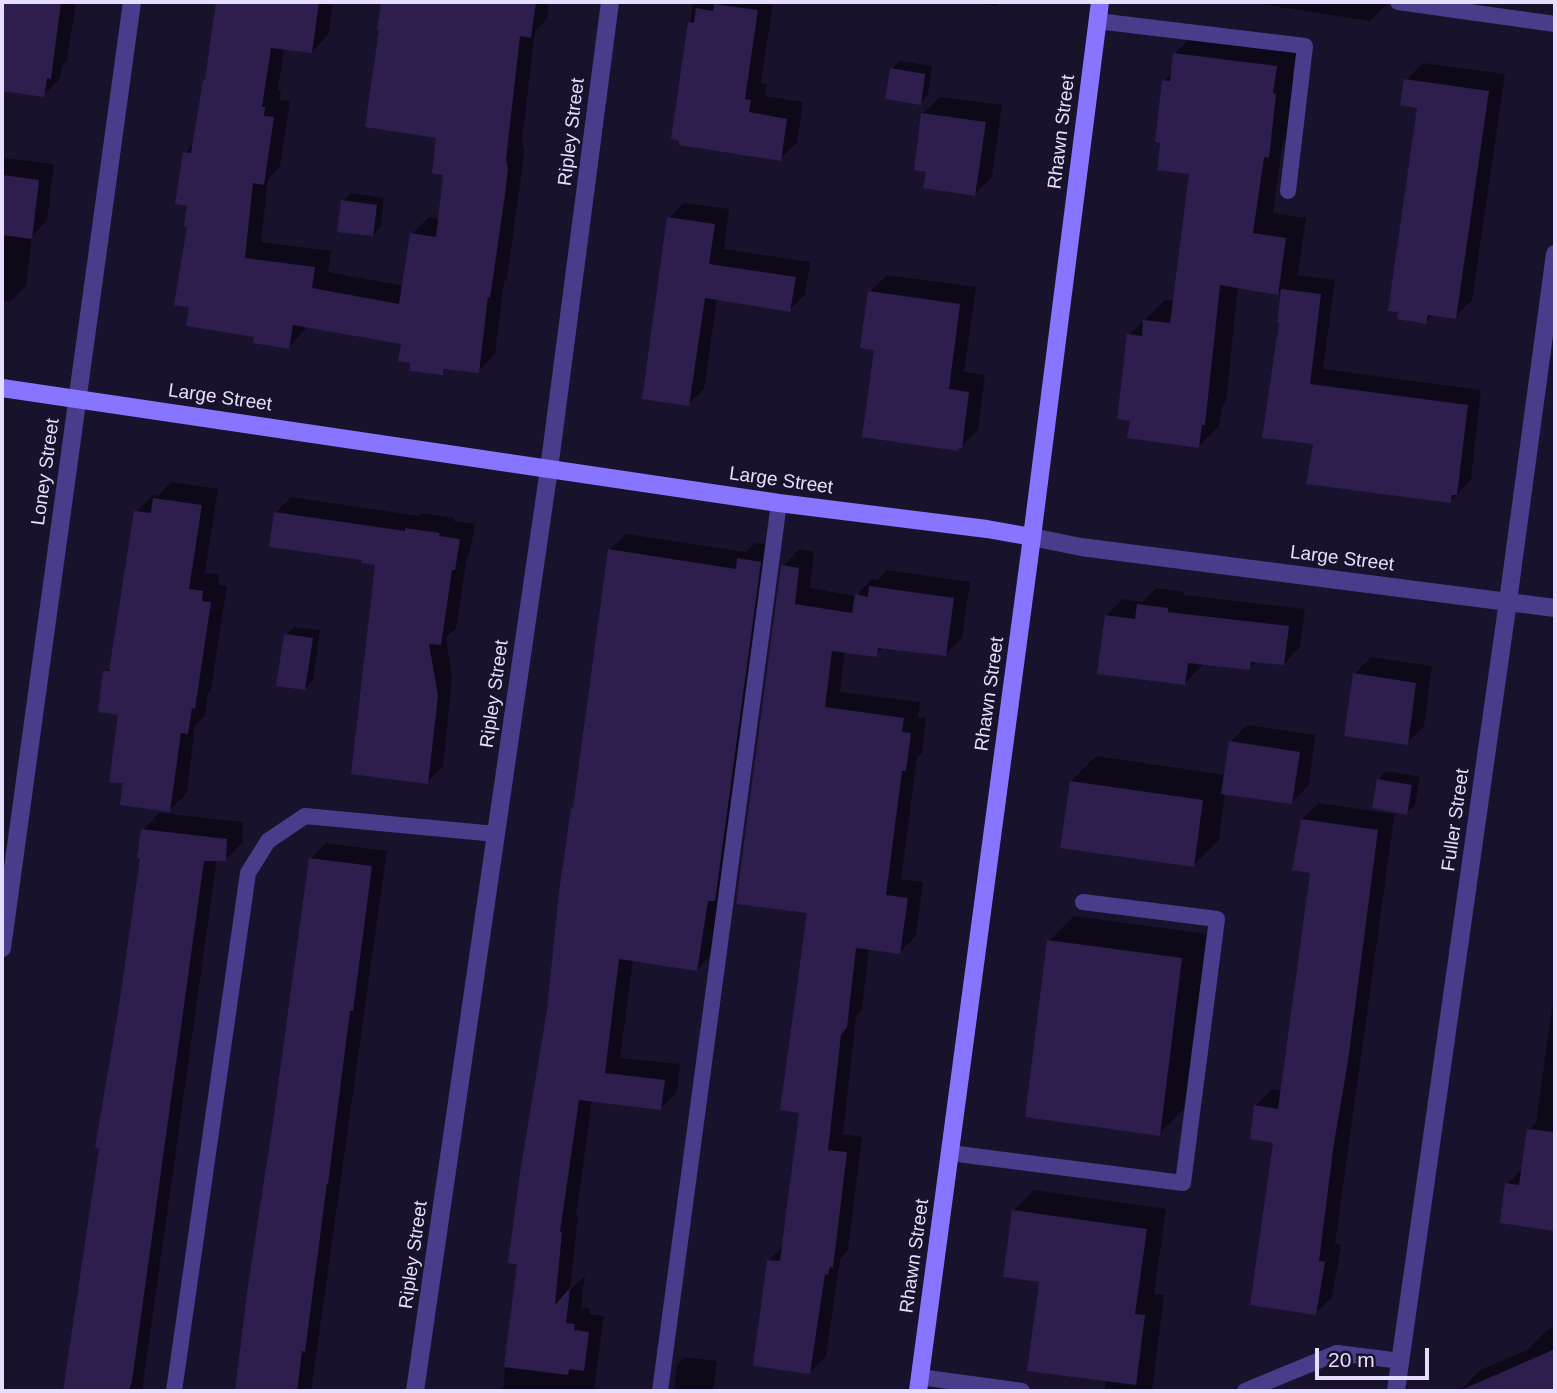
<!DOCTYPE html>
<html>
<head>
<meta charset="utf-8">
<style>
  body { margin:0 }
  #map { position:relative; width:1557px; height:1393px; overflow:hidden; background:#19122d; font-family:Arial,sans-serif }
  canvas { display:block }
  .frame { position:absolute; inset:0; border:4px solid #e5deff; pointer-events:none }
  .scale { position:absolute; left:1315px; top:1348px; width:114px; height:32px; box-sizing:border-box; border:4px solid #e5deff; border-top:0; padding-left:9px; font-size:21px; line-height:24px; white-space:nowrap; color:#e5deff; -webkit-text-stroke:5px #19122d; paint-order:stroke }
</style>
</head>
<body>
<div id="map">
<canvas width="1557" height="1393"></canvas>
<div class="frame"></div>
<div class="scale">20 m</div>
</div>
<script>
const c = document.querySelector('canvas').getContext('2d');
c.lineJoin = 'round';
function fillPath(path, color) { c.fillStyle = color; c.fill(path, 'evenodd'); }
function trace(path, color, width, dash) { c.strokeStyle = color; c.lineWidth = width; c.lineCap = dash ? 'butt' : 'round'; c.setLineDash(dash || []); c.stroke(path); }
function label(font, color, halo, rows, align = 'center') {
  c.font = font + ' Arial,sans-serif'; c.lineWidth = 5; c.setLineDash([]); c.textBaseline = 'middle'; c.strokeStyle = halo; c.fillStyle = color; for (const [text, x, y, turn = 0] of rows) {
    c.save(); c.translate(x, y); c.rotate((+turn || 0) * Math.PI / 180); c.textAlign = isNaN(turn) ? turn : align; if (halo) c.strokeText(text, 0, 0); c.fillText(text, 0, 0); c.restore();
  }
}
const shadow = new Path2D(`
  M 4,2 L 76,2 L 67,60 L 62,66 L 60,79 L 43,95 L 2,89 L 5,47 L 2,46 Z
  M 218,2 L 333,2 L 328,35 L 312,52 L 284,48 L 278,90 L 281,91 L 280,100 L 290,101 L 280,166 L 268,179 L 261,242 L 331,251 L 328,272 L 404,286 L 412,234 L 429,217 L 439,219 L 445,173 L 438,136 L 367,126 L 383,2 L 549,2 L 547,19 L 535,31 L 522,141 L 524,151 L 521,177 L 507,279 L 504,282 L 495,354 L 478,371 L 449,367 L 443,373 L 412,361 L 403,343 L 306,326 L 305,330 L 289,347 L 256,335 L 191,306 L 189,205 L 185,153 L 194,143 L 207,78 Z
  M 693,2 L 773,2 L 761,83 L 767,84 L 765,96 L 803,102 L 797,143 L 780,159 L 673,138 Z
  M 970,2 L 1000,2 L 996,6 Z
  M 1247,2 L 1389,2 L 1370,21 Z
  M 1195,33 L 1297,46 L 1293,73 L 1296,74 L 1289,135 L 1283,142 L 1273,213 L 1306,218 L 1298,272 L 1296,275 L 1335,280 L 1323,369 L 1481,390 L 1471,479 L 1451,501 L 1315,443 L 1281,321 L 1279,321 L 1283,288 L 1278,293 L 1238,286 L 1226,402 L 1222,406 L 1219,426 L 1199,446 L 1132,420 L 1129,335 L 1165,300 L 1175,301 L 1191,173 L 1164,81 L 1172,72 L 1174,54 Z
  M 900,61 L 932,66 L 928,95 L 920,103 L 892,69 Z
  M 1423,63 L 1505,74 L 1472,300 L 1455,317 L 1434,314 L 1426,322 L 1419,106 L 1406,80 Z
  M 940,97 L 1002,105 L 992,177 L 975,194 L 928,170 L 923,113 Z
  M 4,158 L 54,164 L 47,221 L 32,236 L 26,286 L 10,302 L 2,301 L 2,160 Z
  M 351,193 L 384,198 L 381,226 L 373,235 L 343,201 Z
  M 684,203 L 729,209 L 724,249 L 810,262 L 805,295 L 790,310 L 717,299 L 704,389 L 688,404 L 669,218 Z
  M 887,275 L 976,287 L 964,372 L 985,375 L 978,430 L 961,446 L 876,349 L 870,292 Z
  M 171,482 L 218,489 L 205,573 L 219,574 L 218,584 L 227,586 L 211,690 L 208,693 L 205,716 L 195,725 L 187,793 L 170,810 L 125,782 L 120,714 L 105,672 L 112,665 L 136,512 L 153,495 L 158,496 Z
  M 291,497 L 419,516 L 422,513 L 454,518 L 454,521 L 475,524 L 470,553 L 467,557 L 456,628 L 446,638 L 452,677 L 443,767 L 427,782 L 377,564 L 364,559 L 275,513 Z
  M 626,534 L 746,552 L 755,543 L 776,546 L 713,953 L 697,970 L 633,960 L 620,1058 L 680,1064 L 677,1092 L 661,1108 L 592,1100 L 576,1216 L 578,1216 L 570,1290 L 585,1275 L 581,1307 L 590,1308 L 589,1314 L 604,1316 L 594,1391 L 499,1391 L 503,1387 L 549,1011 L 609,550 Z
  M 799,549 L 814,552 L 810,588 L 856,596 L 872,579 L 877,580 L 887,570 L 970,582 L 962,638 L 946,654 L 884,647 L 876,655 L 845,651 L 840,692 L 920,702 L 918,717 L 926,718 L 922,753 L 917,758 L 901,879 L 923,882 L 916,936 L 899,953 L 869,948 L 862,1009 L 856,1017 L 843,1134 L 862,1137 L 848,1250 L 840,1260 L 826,1356 L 810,1372 L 769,1260 L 784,1245 L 801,1111 L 809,911 L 783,566 Z
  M 1156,588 L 1184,592 L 1184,595 L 1305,609 L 1300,647 L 1284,664 L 1257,661 L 1250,668 L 1202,663 L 1201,667 L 1185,683 L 1106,616 L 1123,599 L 1142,602 Z
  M 294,627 L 320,630 L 313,680 L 305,689 L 286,635 Z
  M 1371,657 L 1432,666 L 1424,726 L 1407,743 L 1354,674 Z
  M 1247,725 L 1315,735 L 1309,785 L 1292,802 L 1225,793 L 1219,840 L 1194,865 L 1071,781 L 1096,756 L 1225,775 L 1230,742 Z
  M 1386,771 L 1420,777 L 1415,805 L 1407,813 L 1395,811 L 1335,1244 L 1341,1245 L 1332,1297 L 1315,1313 L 1275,1141 L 1255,1106 L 1272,1089 L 1282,1091 L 1312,872 L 1302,819 L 1319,803 L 1394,814 L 1394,811 L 1378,780 Z
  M 159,813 L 243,822 L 242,843 L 225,860 L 217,859 L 142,1391 L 65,1391 L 142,857 L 143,830 Z
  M 326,843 L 387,851 L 311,1391 L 236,1391 L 311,859 Z
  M 1074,916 L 1207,934 L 1184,1109 L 1159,1134 L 1049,941 Z
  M 1555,986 L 1555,1229 L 1501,1221 L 1507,1184 L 1523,1168 L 1529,1130 L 1536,1123 Z
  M 1034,1190 L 1166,1209 L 1154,1294 L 1164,1295 L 1152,1391 L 1105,1391 L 1106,1379 L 1041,1281 L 1013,1211 Z
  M 1555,1326 L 1555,1391 L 1460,1391 L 1480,1370 L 1527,1350 L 1547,1330 Z
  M 685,1357 L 717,1361 L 713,1391 L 674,1391 L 677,1365 Z`);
const building = new Path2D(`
  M 2,2 L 61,2 L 51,79 L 47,78 L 44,97 L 2,91 Z
  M 216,2 L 319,2 L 312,53 L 271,48 L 262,107 L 265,107 L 264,116 L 274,117 L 264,185 L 253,183 L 245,258 L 315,267 L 312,288 L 399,304 L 410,233 L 436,237 L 443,175 L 432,173 L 436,138 L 365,127 L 379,30 L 377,30 L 381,2 L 536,2 L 531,38 L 520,36 L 506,159 L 508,169 L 505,195 L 490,298 L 488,297 L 479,373 L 444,369 L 443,375 L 410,371 L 410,363 L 398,361 L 401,344 L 293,325 L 289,349 L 253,343 L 254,337 L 186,326 L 189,307 L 174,305 L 187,227 L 184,226 L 187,206 L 175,204 L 183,152 L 191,153 L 203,80 L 205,80 Z
  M 714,4 L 758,10 L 745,99 L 751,100 L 749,112 L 787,119 L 781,161 L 679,145 L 679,141 L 671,139 L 688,22 L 694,23 L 696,8 L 713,11 Z
  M 1173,53 L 1277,66 L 1273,93 L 1276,94 L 1269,158 L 1264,157 L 1253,233 L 1286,238 L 1278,295 L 1220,285 L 1205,425 L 1202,425 L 1199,448 L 1127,438 L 1130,421 L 1117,419 L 1127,334 L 1142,336 L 1143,320 L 1170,323 L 1189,174 L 1157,170 L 1160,143 L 1155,142 L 1162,80 L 1170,81 Z
  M 890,68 L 925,74 L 921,105 L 885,99 Z
  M 1404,79 L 1489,91 L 1456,319 L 1428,315 L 1426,324 L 1397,319 L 1398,312 L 1388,311 L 1417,108 L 1400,105 Z
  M 921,113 L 986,122 L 975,196 L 923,188 L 926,172 L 914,170 Z
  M 2,175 L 39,180 L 32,239 L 2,235 Z
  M 341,200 L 377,205 L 373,236 L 337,232 Z
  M 667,217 L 715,224 L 709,264 L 796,277 L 790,312 L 705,298 L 689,406 L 642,399 Z
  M 1281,289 L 1321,294 L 1310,384 L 1468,405 L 1457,495 L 1452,495 L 1451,503 L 1306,484 L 1313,444 L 1262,438 L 1279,323 L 1277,322 Z
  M 868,291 L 960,304 L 949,389 L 969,392 L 962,448 L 959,448 L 958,451 L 862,437 L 874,350 L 860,348 Z
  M 153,498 L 202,505 L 189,589 L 203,591 L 202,601 L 211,602 L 195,709 L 192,708 L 188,734 L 181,733 L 170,812 L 120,805 L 123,783 L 109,782 L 118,715 L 98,712 L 103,671 L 109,671 L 134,511 L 151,513 Z
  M 274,512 L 405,531 L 405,528 L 440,533 L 439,536 L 460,539 L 455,570 L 452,570 L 441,645 L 429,644 L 438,696 L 428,784 L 351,774 L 375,565 L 361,563 L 362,560 L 269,547 Z
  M 608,549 L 736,569 L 737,558 L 761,562 L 715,901 L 708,901 L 697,971 L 619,959 L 605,1073 L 665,1080 L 661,1110 L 579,1100 L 560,1232 L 562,1232 L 555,1305 L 570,1288 L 566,1323 L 575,1324 L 574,1330 L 589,1332 L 584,1371 L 569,1369 L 568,1375 L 504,1367 L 517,1264 L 508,1263 L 520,1173 L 547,1010 L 559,892 L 571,808 L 573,808 Z
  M 781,565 L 799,568 L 795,604 L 852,613 L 855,594 L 868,597 L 869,586 L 954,598 L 946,656 L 878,648 L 877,657 L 832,651 L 825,707 L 904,718 L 902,732 L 911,733 L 906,771 L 902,771 L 886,895 L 908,898 L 900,954 L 856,948 L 847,1027 L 841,1035 L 828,1150 L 847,1152 L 833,1268 L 830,1267 L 828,1275 L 825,1274 L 810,1374 L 753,1366 L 767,1260 L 780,1261 L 799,1113 L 780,1110 L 807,913 L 736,904 Z
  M 1137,604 L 1168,608 L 1168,612 L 1289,626 L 1284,665 L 1251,662 L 1250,670 L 1188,663 L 1185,685 L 1097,674 L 1105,615 L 1135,619 Z
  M 284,634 L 313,638 L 305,690 L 276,686 Z
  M 1353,673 L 1416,683 L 1408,745 L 1344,736 Z
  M 1229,741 L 1300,752 L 1292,804 L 1221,794 Z
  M 1377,779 L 1412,785 L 1407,815 L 1372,808 Z
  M 1070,781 L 1203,800 L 1194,867 L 1060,848 Z
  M 1301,819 L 1378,830 L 1348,1061 L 1334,1143 L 1319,1261 L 1325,1262 L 1316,1315 L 1250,1305 L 1273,1143 L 1250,1139 L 1254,1105 L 1278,1109 L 1310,873 L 1292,870 Z
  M 141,829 L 227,839 L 226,861 L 204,861 L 132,1381 L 129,1391 L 63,1391 L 99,1149 L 95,1148 L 119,1006 L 140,858 L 137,858 Z
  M 309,858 L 372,866 L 353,1011 L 350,1011 L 328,1184 L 327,1183 L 305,1352 L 302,1351 L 297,1391 L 235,1391 L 248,1286 L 274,1115 Z
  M 1047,940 L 1182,958 L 1160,1136 L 1025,1117 Z
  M 1527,1129 L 1555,1132 L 1555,1231 L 1500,1223 L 1505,1183 L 1519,1185 Z
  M 1012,1210 L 1147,1229 L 1135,1314 L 1145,1315 L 1136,1385 L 1027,1371 L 1039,1282 L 1003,1277 Z
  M 1555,1349 L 1555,1391 L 1459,1391 Z`);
const lane = new Path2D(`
  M 1398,2 L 1555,24
  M 1097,21 L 1305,46 L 1288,191
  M 950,1153 L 1183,1183 L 1217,919 L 1083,902
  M 920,1377 L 1022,1391
  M 174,1391 L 248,873 L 268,841 L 305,816 L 496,834
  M 660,1391 L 779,503
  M 1245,1391 L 1337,1353 L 1401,1361`);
const street = new Path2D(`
  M 1032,537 L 1081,547 L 1555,608
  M 2,948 L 132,2
  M 415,1391 L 549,469 L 610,2
  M 1396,1391 L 1508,601 L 1555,254`);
const secondary = new Path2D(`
  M 2,388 L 779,503 L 987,529 L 1032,537
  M 918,1391 L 1032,537 L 1100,2`);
const streetNames = [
  ["Ripley Street",572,132,-83],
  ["Rhawn Street",1062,132,-83],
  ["Large Street",220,398,8],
  ["Loney Street",46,472,-82],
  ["Large Street",781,481,8],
  ["Large Street",1342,559,7],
  ["Ripley Street",495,694,-82],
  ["Rhawn Street",990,694,-82],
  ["Fuller Street",1456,820,-82],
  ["Ripley Street",414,1255,-82],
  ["Rhawn Street",915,1256,-82]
];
fillPath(shadow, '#0007');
fillPath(building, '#2d1e4e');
trace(lane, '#493d8b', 16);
trace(street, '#493d8b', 18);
trace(secondary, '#8875ff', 18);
label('19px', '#e5deff', '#19122d', streetNames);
</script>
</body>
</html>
